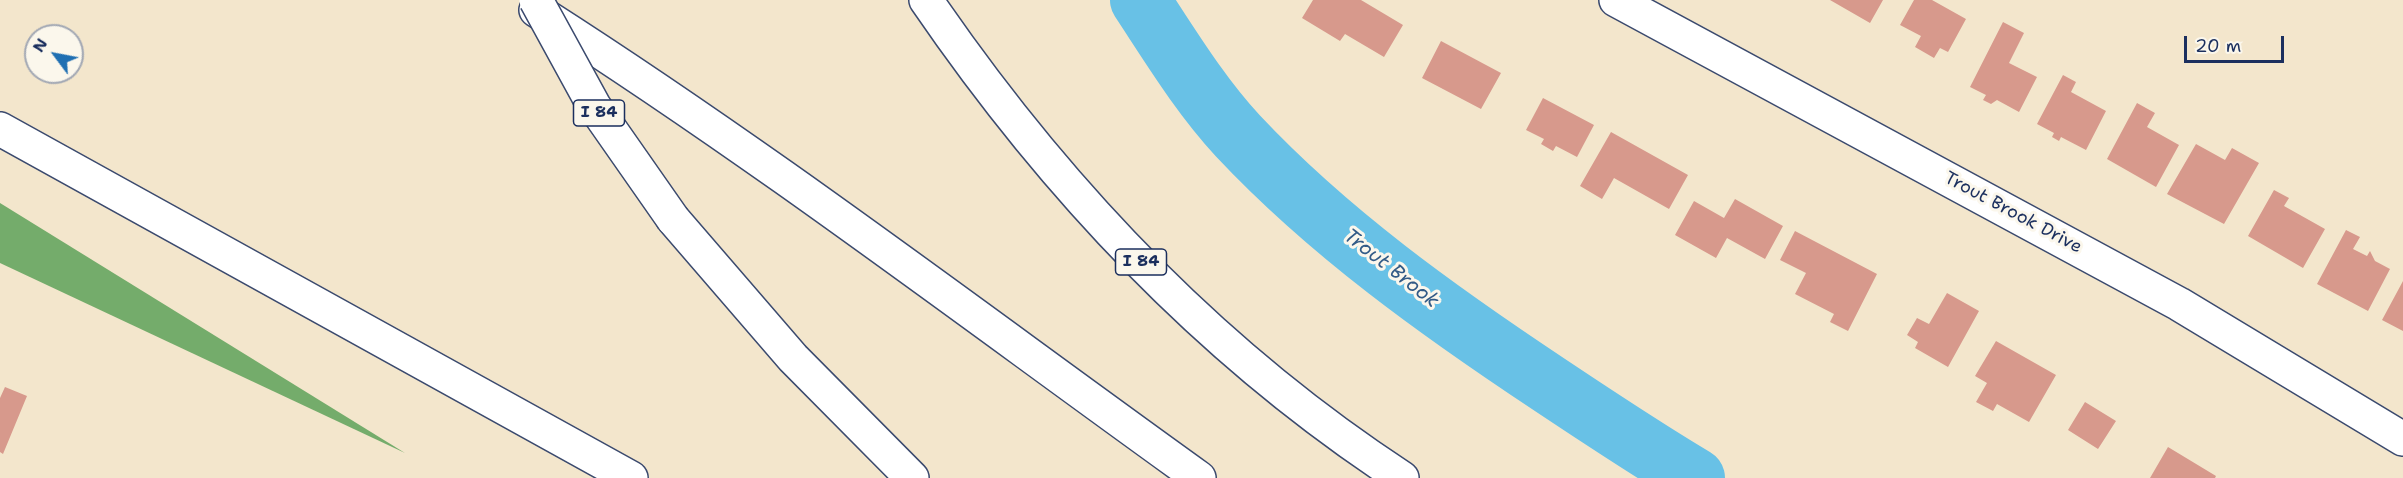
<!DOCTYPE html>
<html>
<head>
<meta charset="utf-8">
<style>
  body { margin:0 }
  #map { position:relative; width:2403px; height:478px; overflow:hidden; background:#f3e6cc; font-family:"Shantell Sans",sans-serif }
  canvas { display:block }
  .north { position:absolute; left:24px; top:24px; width:60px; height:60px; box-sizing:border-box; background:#fbf7ec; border:2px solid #a1a7b3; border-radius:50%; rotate:302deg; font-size:16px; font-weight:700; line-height:24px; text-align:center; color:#1b2f5e }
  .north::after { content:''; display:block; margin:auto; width:21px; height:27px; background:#1f6fb2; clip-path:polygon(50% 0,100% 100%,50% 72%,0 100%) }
  .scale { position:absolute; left:2184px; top:36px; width:100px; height:27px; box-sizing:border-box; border:3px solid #1b2f5e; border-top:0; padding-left:8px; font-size:18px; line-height:21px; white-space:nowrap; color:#1b2f5e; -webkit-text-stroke:4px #fbf7ec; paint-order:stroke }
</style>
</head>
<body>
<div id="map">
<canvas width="2403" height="478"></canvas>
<div class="north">N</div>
<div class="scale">20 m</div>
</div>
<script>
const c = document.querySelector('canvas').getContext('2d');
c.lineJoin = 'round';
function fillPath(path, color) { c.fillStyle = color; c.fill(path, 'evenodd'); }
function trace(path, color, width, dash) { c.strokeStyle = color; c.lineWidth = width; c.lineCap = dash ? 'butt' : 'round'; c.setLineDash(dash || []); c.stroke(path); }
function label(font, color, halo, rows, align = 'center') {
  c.font = font + ' "Shantell Sans",sans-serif'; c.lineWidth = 6; c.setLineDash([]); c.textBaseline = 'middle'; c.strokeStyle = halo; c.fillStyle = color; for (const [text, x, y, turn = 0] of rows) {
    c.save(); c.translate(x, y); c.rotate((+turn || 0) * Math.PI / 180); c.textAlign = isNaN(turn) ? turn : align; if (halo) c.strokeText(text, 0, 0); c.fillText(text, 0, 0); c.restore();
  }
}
const forest = new Path2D(`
  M 0,203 L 405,453 L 0,263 Z`);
const river = new Path2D(`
  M 1140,0 C 1171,47 1200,95 1238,136 C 1329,233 1440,312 1550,385 C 1598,417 1646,449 1695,478`);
const building = new Path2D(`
  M 1313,0 L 1361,0 L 1403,25 L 1384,57 L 1345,34 L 1340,41 L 1302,18 Z
  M 1830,0 L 1883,0 L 1870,23 Z
  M 1914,0 L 1932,0 L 1966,19 L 1948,52 L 1940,48 L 1934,58 L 1915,47 L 1921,36 L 1900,25 Z
  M 2003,22 L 2024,33 L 2009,63 L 2037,77 L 2019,112 L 1997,100 L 1991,104 L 1983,100 L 1986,95 L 1970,87 Z
  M 1441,41 L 1501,73 L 1481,109 L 1422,78 Z
  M 2063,75 L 2076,82 L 2071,92 L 2106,111 L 2086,150 L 2061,137 L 2059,141 L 2052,137 L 2054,133 L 2037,124 Z
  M 1543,98 L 1594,125 L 1577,157 L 1556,146 L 1553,151 L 1541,144 L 1544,139 L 1526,130 Z
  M 2137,103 L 2155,113 L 2147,127 L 2179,145 L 2156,187 L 2107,159 Z
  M 1611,132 L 1688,175 L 1669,209 L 1614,178 L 1602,199 L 1580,186 Z
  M 2196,144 L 2225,160 L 2232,148 L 2259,163 L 2224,224 L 2167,194 Z
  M 2274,190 L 2289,198 L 2284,206 L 2325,229 L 2303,268 L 2248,236 Z
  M 1735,199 L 1783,226 L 1765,259 L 1727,238 L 1716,258 L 1675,235 L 1694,201 L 1724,218 Z
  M 2346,230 L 2360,237 L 2353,249 L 2367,256 L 2370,251 L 2375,261 L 2390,269 L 2368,311 L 2317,284 Z
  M 1795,231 L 1877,274 L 1848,331 L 1830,322 L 1834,314 L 1795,294 L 1806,273 L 1780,260 Z
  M 2403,281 L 2403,331 L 2382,320 Z
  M 1947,293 L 1979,311 L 1948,367 L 1915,348 L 1918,342 L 1907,335 L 1917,318 L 1929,324 Z
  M 1996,341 L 2056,375 L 2029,422 L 1997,404 L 1993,411 L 1976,402 L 1987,383 L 1975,376 Z
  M 5,387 L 27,396 L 3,454 L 0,452 L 0,398 Z
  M 2085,402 L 2116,421 L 2098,449 L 2068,430 Z
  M 2168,447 L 2216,476 L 2215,478 L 2150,478 Z`);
const secondary = new Path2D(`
  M 1616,0 L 2179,304 L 2403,439`);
const highway = new Path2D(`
  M 926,0 C 1054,187 1212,354 1402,478
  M 536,10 C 765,156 979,320 1199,478
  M 0,129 L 631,478
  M 673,219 L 793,358 L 912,478`);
const highwayBridge = new Path2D(`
  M 536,0 L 594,106 L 673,219`);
const shields = [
  [599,113,51],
  [1141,262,51]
];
const shieldNames = [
  ["I 84",599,113],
  ["I 84",1141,262]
];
const streetNames = [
  ["Trout Brook Drive",2013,213,28]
];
const waterNames = [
  ["Trout Brook",1391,269,38]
];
fillPath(forest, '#74ac6b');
trace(river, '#68c1e6', 60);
fillPath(building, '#d7998c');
trace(secondary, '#3b4a6e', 36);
trace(highway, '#3b4a6e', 36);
trace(secondary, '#fff', 33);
trace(highway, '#fff', 33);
trace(highwayBridge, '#3b4a6e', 36, []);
trace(highwayBridge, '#fff', 33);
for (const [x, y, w] of shields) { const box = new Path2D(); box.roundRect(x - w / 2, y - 13, w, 26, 4.5); c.fillStyle = '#fbf7ec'; c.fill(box); trace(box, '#1b2f5e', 1.5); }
label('bold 16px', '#1b2f5e', null, shieldNames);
label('18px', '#1b2f5e', '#fbf7ec', streetNames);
label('italic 20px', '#325b87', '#fbf7ec', waterNames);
</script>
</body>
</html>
